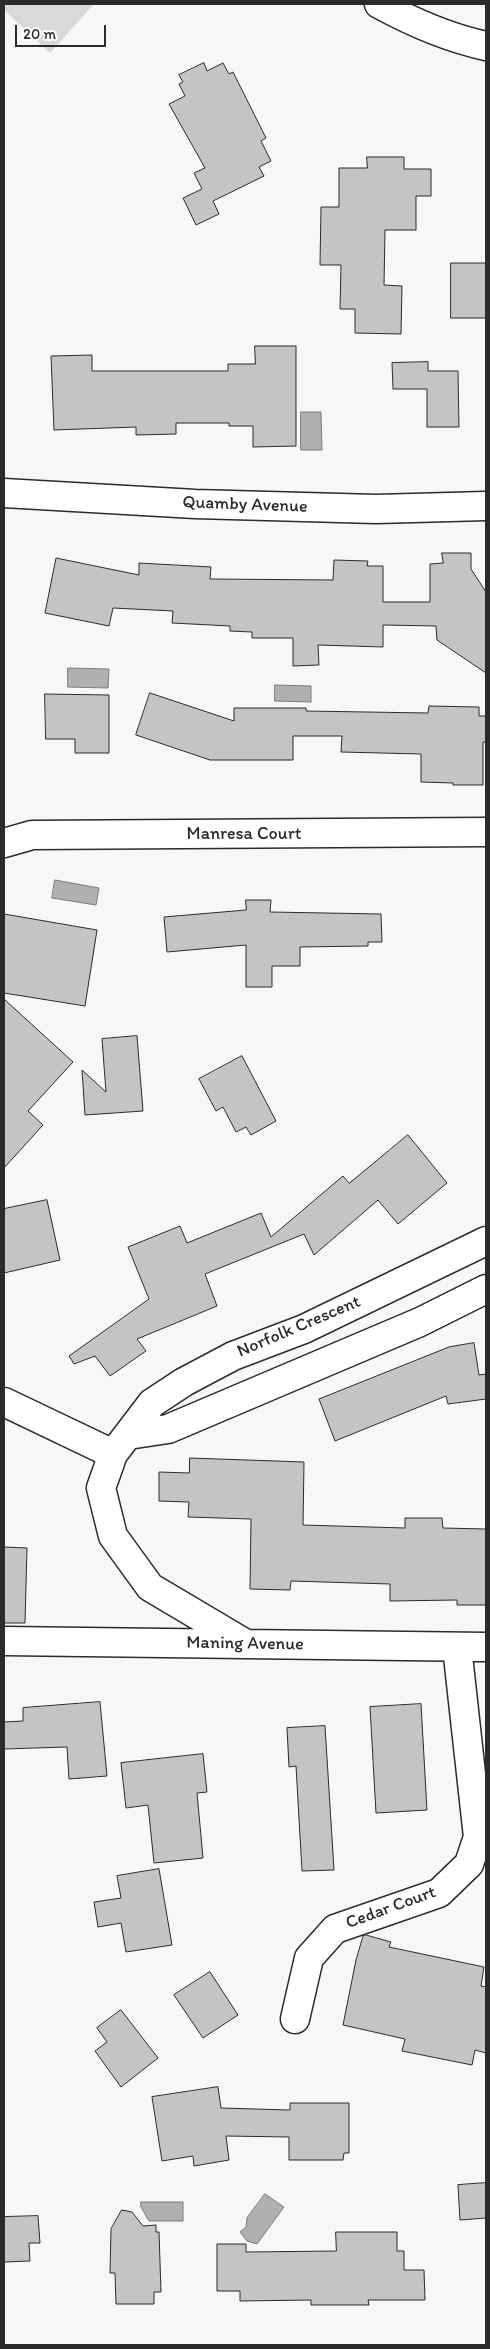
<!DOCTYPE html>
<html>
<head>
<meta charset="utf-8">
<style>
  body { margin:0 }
  #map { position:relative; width:490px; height:2349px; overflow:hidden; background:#f7f7f7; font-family:Itim,sans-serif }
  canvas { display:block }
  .frame { position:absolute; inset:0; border:5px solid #2b2b2b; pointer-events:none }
  .scale { position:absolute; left:15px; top:25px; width:91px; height:22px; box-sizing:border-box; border:2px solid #2b2b2b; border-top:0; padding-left:6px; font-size:15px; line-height:18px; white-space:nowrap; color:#2b2b2b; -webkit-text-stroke:4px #fff; paint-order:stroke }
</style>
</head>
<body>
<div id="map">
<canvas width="490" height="2349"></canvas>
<div class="frame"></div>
<div class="scale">20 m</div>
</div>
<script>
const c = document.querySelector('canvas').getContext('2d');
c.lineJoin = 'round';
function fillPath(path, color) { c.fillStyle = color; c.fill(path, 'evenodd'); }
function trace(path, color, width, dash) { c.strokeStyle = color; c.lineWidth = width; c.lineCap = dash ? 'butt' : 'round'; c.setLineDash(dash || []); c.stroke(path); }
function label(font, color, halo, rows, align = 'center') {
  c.font = font + ' Itim,sans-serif'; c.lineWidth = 4; c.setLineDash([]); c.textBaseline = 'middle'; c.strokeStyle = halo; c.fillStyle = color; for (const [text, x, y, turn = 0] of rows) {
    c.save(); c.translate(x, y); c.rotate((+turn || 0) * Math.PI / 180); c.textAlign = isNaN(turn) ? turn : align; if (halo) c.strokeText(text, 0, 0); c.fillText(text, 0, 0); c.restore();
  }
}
const green = new Path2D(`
  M 4,4 L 94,4 L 50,53 L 4,10 Z`);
const water = new Path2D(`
  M 301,412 L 321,412 L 322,450 L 301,450 Z
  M 68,668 L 109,669 L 108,688 L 68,687 Z
  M 275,685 L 311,686 L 311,702 L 275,701 Z
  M 55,880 L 99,888 L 96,905 L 52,898 Z
  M 265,2194 L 284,2207 L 257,2244 L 247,2241 L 240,2232 L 246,2227 L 247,2218 Z
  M 141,2202 L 183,2202 L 183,2221 L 149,2221 L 141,2207 Z`);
const building = new Path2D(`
  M 204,63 L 207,71 L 223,63 L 229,74 L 233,72 L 266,138 L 261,141 L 271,161 L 259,167 L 264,176 L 213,201 L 219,214 L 196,225 L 183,198 L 202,189 L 194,173 L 205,168 L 169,104 L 185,96 L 179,84 L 183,82 L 179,75 Z
  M 367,157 L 404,157 L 404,169 L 431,169 L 431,196 L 416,196 L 416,230 L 385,230 L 384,285 L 402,286 L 401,334 L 355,333 L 355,309 L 340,309 L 341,265 L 320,265 L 321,207 L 339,207 L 339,168 L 367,168 Z
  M 451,263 L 486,263 L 486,318 L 451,318 Z
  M 255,346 L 296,346 L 296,446 L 253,447 L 253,426 L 229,426 L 229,423 L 176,423 L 176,434 L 136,435 L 136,427 L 54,430 L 51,356 L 92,355 L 92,371 L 228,371 L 228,364 L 255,364 Z
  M 428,362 L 428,371 L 458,371 L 459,427 L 427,427 L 427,389 L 393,389 L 392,363 Z
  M 442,553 L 471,553 L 471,569 L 486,592 L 486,673 L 437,640 L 436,626 L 383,625 L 383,647 L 318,645 L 319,665 L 293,666 L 293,638 L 252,638 L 252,632 L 230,631 L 230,626 L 172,623 L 173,611 L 113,608 L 109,626 L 45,613 L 56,558 L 139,575 L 139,563 L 211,567 L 210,579 L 333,580 L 334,560 L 368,561 L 367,566 L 383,566 L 383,602 L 430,602 L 430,564 L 443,563 Z
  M 150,693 L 234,721 L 234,708 L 306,708 L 306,711 L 428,713 L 429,706 L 479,707 L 479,716 L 486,716 L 486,742 L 483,742 L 483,785 L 453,785 L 453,783 L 421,782 L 421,754 L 341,752 L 342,736 L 293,736 L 293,760 L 210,760 L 136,735 Z
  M 45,694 L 109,695 L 109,753 L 75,753 L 75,739 L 46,739 Z
  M 246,900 L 271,900 L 270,912 L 381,914 L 382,942 L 368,942 L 368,946 L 300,947 L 300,966 L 272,966 L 272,987 L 246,987 L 246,945 L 167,952 L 164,917 L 246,910 Z
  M 4,914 L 97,930 L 85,1006 L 4,993 Z
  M 4,999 L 73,1062 L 28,1111 L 43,1125 L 4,1168 Z
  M 137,1036 L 143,1111 L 85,1115 L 82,1070 L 106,1092 L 102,1039 Z
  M 242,1056 L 276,1121 L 251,1135 L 246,1127 L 236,1132 L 223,1107 L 216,1111 L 199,1079 Z
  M 408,1135 L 447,1183 L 398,1224 L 378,1200 L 314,1255 L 304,1234 L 205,1274 L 217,1306 L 137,1339 L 146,1351 L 110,1376 L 95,1356 L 74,1364 L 69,1356 L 149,1299 L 128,1247 L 180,1226 L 187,1243 L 261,1213 L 271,1237 L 343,1176 L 349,1183 Z
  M 47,1200 L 60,1260 L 4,1273 L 4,1209 Z
  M 474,1343 L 479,1375 L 486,1374 L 486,1399 L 448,1404 L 446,1396 L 335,1441 L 319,1399 L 449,1347 Z
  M 190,1458 L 304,1462 L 303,1525 L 405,1528 L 405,1518 L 442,1518 L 443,1528 L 486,1529 L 486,1605 L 457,1605 L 457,1600 L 390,1601 L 390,1584 L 291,1581 L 290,1590 L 250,1589 L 251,1519 L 188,1517 L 189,1502 L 159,1501 L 159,1472 L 189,1473 Z
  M 4,1547 L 27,1548 L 25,1623 L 4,1623 Z
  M 100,1702 L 107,1776 L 69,1779 L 67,1747 L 4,1749 L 4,1722 L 23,1721 L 23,1708 Z
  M 421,1704 L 427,1810 L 376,1813 L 370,1707 Z
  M 325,1726 L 334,1870 L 302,1871 L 296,1766 L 289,1767 L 287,1728 Z
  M 203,1754 L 207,1792 L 197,1793 L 203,1858 L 154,1863 L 148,1805 L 126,1808 L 121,1763 Z
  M 159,1869 L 172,1945 L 126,1952 L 121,1923 L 98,1927 L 94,1902 L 121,1898 L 117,1876 Z
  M 366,1935 L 391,1942 L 389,1947 L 484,1967 L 481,1986 L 486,1987 L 486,2053 L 475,2050 L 472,2065 L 402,2051 L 405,2039 L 343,2025 L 356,1960 L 363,1936 Z
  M 210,1972 L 238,2015 L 203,2038 L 174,1995 Z
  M 121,2010 L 158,2058 L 121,2087 L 95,2051 L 107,2042 L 97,2028 Z
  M 218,2087 L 221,2108 L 290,2110 L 290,2103 L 349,2103 L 349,2153 L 344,2153 L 343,2160 L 289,2160 L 289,2137 L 226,2136 L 229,2160 L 194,2166 L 193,2156 L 162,2161 L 152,2097 Z
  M 486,2183 L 486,2218 L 460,2220 L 458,2185 Z
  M 122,2210 L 132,2212 L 143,2226 L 156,2225 L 156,2232 L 159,2232 L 161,2292 L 154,2292 L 154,2304 L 116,2304 L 115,2273 L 110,2273 L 111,2229 Z
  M 38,2216 L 40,2243 L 29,2243 L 30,2261 L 4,2262 L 4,2217 Z
  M 336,2232 L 397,2232 L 397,2251 L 404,2251 L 404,2270 L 424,2270 L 425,2300 L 368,2300 L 369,2305 L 311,2305 L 311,2300 L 240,2301 L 240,2291 L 217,2291 L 217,2244 L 246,2244 L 246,2252 L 336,2251 Z`);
const minor = new Path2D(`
  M 379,4 C 412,22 449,38 486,46
  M 4,493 L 195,504 L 376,509 L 486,506
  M 4,843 L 32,835 L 486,832
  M 4,1402 L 113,1454
  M 128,1435 L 168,1429 L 420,1322 L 486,1289
  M 4,1641 L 486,1647
  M 246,1644 L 150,1587 L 113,1536 L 101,1488 L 113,1454 L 152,1403 L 184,1382 L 233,1356 L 304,1329 L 486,1241
  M 295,2019 L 309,1958 L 335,1929 L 439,1893 L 469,1864 L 478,1837 L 457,1647`);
const streetNames = [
  ["Quamby Avenue",245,505,2],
  ["Manresa Court",244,834],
  ["Norfolk Crescent",299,1327,-23],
  ["Maning Avenue",245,1644,1],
  ["Cedar Court",391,1908,-20]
];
fillPath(green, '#d9d9d9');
fillPath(water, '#b0b0b0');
trace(water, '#7b7b7b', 1);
fillPath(building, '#c4c4c4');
trace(building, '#2b2b2b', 1);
trace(minor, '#2b2b2b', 31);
trace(minor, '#fff', 28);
label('18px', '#2b2b2b', '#fff', streetNames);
</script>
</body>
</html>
